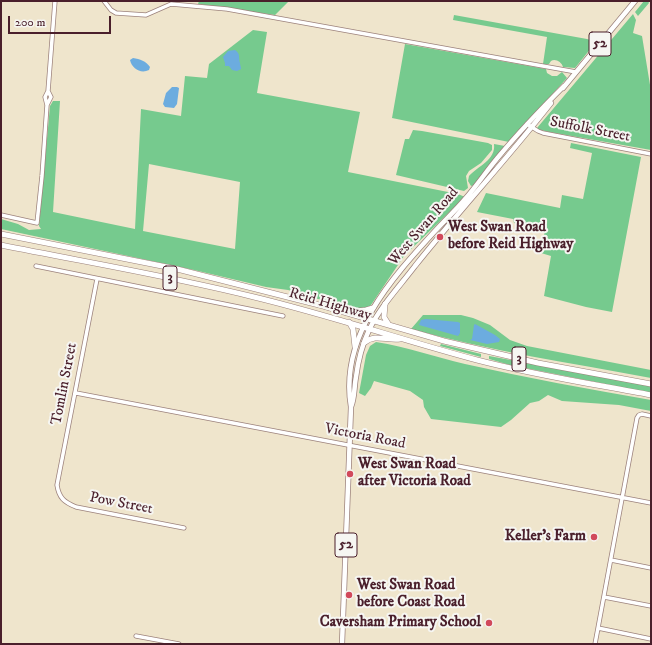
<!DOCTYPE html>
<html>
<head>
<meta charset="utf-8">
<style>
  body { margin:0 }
  #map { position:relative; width:652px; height:645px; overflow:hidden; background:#efe5cc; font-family:"IM FELL DW Pica",serif }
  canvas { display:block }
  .frame { position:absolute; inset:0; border:2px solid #4a1f2b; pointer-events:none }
  .scale { position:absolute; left:8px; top:16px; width:103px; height:18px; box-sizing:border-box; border:2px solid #4a1f2b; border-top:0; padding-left:5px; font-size:12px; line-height:14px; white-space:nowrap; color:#4a1f2b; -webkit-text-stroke:3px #f6f6f2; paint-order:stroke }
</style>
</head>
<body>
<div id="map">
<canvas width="652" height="645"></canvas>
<div class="frame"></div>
<div class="scale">200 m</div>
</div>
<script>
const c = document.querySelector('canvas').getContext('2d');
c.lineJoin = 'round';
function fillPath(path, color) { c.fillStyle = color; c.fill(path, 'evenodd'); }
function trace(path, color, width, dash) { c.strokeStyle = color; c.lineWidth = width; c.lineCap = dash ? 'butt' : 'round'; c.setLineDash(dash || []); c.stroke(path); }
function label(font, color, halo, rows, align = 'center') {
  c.font = font + ' "IM FELL DW Pica",serif'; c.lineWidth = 4; c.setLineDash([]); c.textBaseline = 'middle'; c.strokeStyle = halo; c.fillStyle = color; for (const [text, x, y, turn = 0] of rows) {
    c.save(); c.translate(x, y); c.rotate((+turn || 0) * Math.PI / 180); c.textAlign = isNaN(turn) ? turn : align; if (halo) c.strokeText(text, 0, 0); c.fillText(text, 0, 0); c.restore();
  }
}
const green = new Path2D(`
  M 199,1 L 289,1 L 275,15 L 198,4 Z
  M 644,1 L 648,1 L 649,3 L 638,16 L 635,12 Z
  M 633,14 L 636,20 L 633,33 L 642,36 L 651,91 L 651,150 L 549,132 L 537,129 L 537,128 Z
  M 454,15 L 587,39 L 596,42 L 575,68 L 563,67 C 562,62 555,58 551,61 L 549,64 L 543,64 L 547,37 L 453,20 Z
  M 253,30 L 267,32 L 257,93 L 360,112 L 348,172 L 458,194 L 465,197 L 404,256 L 371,305 L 368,308 L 357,309 L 345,307 L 288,290 L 266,287 L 194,270 L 1,229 L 1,219 L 18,224 L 29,230 L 41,229 L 39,226 L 50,106 L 53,101 L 60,101 L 53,212 L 135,229 L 141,109 L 181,116 L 185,76 L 207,78 L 209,64 ZM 149,164 L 240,182 L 235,249 L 143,231 Z
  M 405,44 L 546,69 L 547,73 L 552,76 L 557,76 L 562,72 L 567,78 L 509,142 L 392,118 Z
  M 413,130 L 422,131 L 488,143 L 492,145 L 492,150 L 481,163 L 469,171 L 466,176 L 468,188 L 464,191 L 396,175 L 405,139 L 409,139 Z
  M 571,143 L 641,157 L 612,312 L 586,307 L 544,296 L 551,256 L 541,253 L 545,229 L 514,223 L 513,219 L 477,212 L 486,193 L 560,208 L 562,195 L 583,199 L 592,153 L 570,148 Z
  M 494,144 L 505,146 L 492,161 L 474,185 L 471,186 L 468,181 L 469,176 C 478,166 496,160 494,144 Z
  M 423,315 L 461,315 L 473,318 L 490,325 L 510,340 L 527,346 L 651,370 L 651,378 C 571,363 490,351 411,329 Z
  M 376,342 C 407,347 435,357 465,364 C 527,378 589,389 651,400 L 651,411 L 619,405 L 562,401 L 548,395 L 539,401 L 530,403 L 511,420 L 501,427 L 431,419 L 424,407 L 423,400 L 410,391 L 374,381 L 371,388 L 365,396 L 359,393 L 366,355 L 370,346 Z
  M 441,344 L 481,354 L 481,357 L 440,346 Z
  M 489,356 L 651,386 L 651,393 L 510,365 L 489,359 Z`);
const water = new Path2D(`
  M 235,50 C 241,54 238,57 240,63 C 240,65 241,67 241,69 L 237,71 L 232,70 L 229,66 L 225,66 L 225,63 L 223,57 L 228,51 Z
  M 133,58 C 140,59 146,61 150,67 L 149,70 C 141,74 132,69 130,60 Z
  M 172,87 L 177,87 L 179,88 L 177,104 L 174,108 L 165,107 L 163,104 L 166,93 Z
  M 426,319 L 458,322 L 460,323 L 460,333 L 458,336 L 419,325 L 421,320 Z
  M 475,324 L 495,335 L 500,339 L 499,342 L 487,344 L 470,340 L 472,339 L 474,325 Z`);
const minor = new Path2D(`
  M 104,1 L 111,10 L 116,13 L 146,15 L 171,4 L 227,9 L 576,72
  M 47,105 L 51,97 L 48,91
  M 527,124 L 538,131 L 543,133 L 651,154
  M 1,215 L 37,223 L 42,176 L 47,105 L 45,97 L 48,91 L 55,1
  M 36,266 L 283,316
  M 97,279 L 57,485 C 59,498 64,502 76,507 L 184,528
  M 76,393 L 651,503
  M 611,560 L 651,568
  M 604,597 L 651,606
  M 598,628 L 651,639
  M 136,636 L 179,644
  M 595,644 L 637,418 L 639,415 L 642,414 L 651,416`);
const major = new Path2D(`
  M 563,88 L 635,1
  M 351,407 C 355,397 354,387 356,377 C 358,361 362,345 369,330 C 380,307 399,287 415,266 C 459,211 507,159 551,103
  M 342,644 L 351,407 C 339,336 391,279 435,231 C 445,220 457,209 466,198 C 478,184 488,169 500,155 C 520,131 541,109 564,86`);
const highway = new Path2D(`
  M 1,234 L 177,269 L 323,306 L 444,341 L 538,363 L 651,384
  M 1,245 C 85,262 170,276 254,297 C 329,315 402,340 477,360 C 534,375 593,384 651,395
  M 385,304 L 384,317 L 389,325
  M 346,312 L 366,310 L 373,308
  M 349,322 L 353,329 L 355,347
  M 364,343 C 375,333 387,341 400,339`);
const markers = [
  [440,237,4,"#d1495b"],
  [350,474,4,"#d1495b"],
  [594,537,4,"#d1495b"],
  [349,595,4,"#d1495b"],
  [489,623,4,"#d1495b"]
];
const shields = [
  [600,44,22],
  [170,278,14],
  [519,359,14],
  [346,545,22]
];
const shieldNames = [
  ["52",600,44],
  ["3",170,278],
  ["3",519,359],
  ["52",346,545]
];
const streetNames = [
  ["Suffolk Street",590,130,11],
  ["West Swan Road",424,227,-49],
  ["Reid Highway",330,305,16],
  ["Tomlin Street",65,384,-79],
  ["Victoria Road",365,437,11],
  ["Pow Street",121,504,11]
];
const poiNames = [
  ["West Swan Road",448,228],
  ["before Reid Highway",448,245],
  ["West Swan Road",358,465],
  ["after Victoria Road",358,482],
  ["Keller’s Farm",586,537,"right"],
  ["West Swan Road",357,586],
  ["before Coast Road",357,603],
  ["Caversham Primary School",481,623,"right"]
];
fillPath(green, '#76ca8e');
fillPath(water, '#6cacdf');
trace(minor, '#9c827c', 5);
trace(major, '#9c827c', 6);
trace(highway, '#9c827c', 6);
trace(minor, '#fff', 3.5);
trace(major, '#fff', 4.5);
trace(highway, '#fff', 5);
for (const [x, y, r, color] of markers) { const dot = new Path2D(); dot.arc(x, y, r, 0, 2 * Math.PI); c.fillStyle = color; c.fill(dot); trace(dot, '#f6f6f2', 1.5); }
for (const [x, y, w] of shields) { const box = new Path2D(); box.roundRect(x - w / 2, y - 12, w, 24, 3); c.fillStyle = '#f6f6f2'; c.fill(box); trace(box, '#4a1f2b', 1); }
label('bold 14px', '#4a1f2b', null, shieldNames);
label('15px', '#4a1f2b', '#f6f6f2', streetNames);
label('bold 15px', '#4a1f2b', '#f6f6f2', poiNames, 'left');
</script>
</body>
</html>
